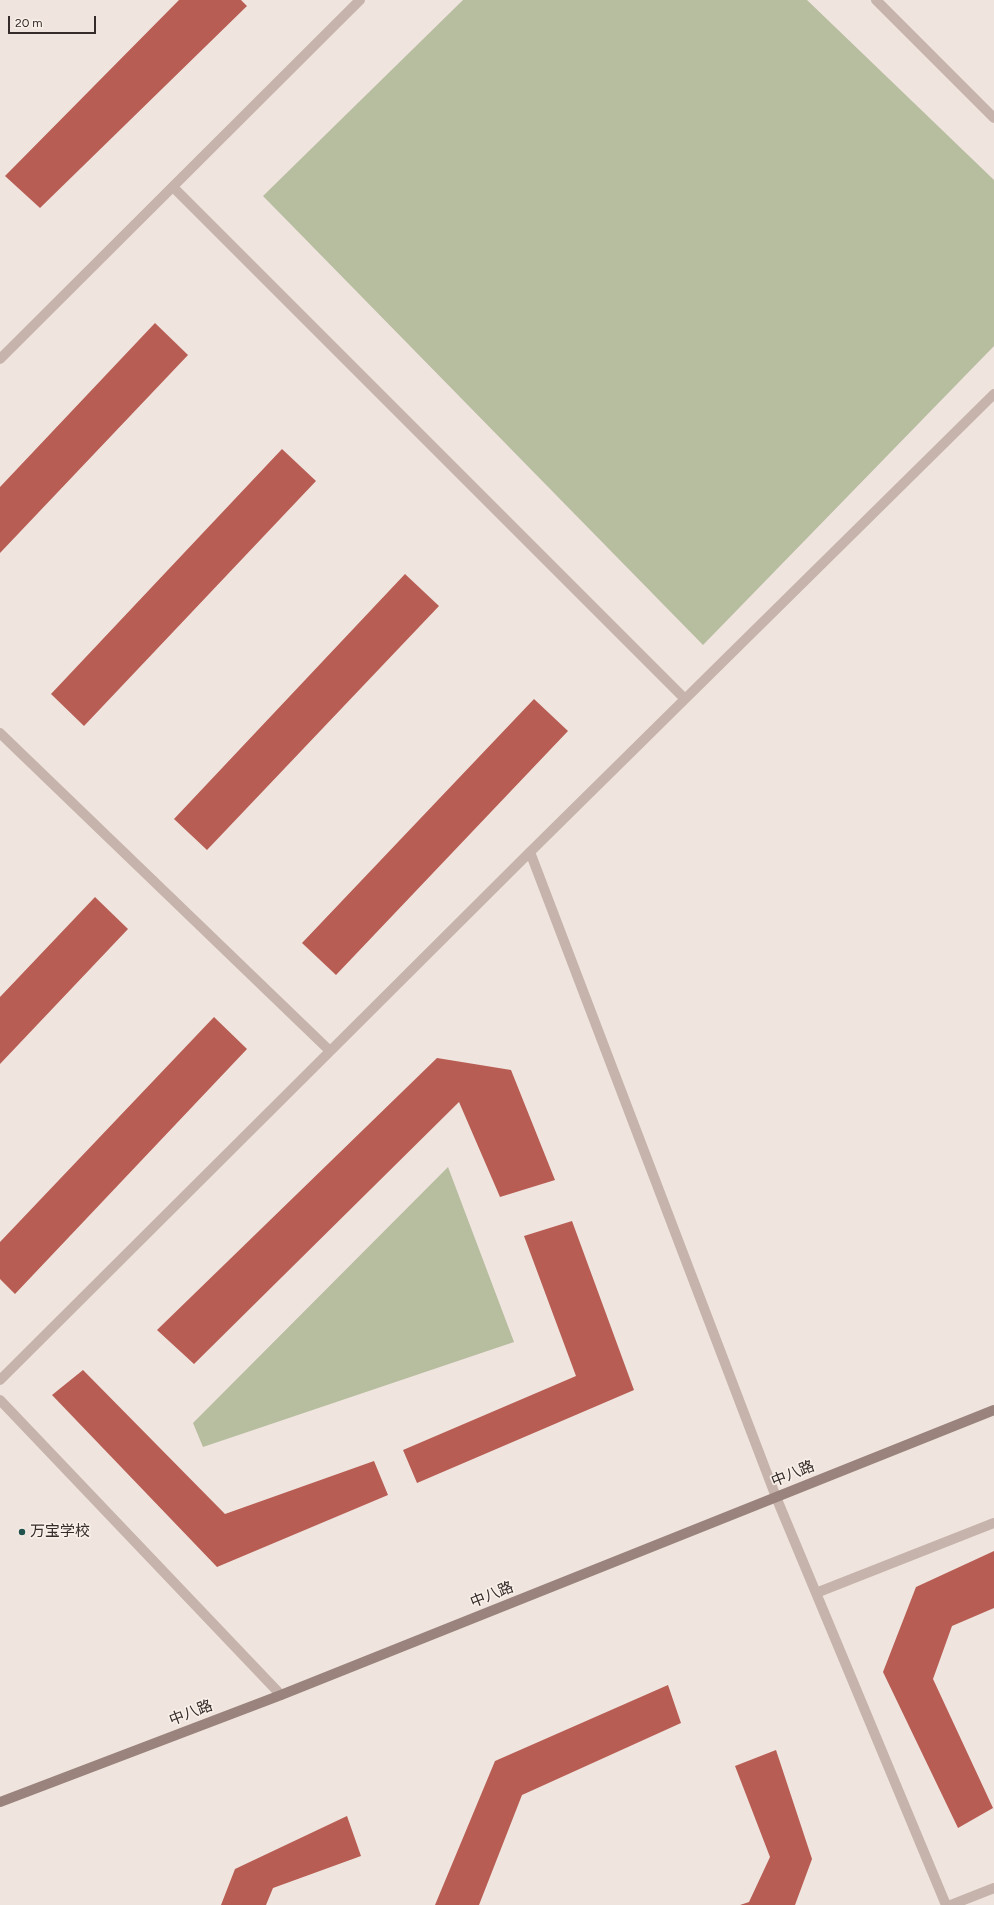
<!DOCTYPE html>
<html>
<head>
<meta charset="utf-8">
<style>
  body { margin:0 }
  #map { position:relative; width:994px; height:1905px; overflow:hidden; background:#efe4de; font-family:Figtree,sans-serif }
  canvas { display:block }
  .scale { position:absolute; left:8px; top:16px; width:88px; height:18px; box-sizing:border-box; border:2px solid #352b29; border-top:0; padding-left:5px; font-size:12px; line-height:14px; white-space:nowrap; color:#352b29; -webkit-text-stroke:3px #f8efe9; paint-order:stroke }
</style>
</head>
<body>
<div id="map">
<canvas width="994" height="1905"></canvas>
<div class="scale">20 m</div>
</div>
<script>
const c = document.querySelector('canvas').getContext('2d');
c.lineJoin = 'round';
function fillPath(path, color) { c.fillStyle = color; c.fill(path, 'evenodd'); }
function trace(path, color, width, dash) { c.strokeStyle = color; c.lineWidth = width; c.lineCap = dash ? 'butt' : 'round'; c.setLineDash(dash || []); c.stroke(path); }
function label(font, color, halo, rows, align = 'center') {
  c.font = font + ' Figtree,"Noto Sans SC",sans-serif'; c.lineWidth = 3.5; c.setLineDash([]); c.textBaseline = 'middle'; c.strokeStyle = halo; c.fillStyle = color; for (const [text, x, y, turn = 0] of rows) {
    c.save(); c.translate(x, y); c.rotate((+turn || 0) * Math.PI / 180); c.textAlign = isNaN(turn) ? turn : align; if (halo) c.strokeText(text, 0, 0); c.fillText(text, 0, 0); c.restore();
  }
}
const green = new Path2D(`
  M 463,0 L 807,0 L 994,180 L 994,346 L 703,645 L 263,196 Z
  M 448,1167 L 514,1342 L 203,1447 L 193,1423 Z`);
const building = new Path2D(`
  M 179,0 L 241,0 L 247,6 L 40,208 L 5,176 Z
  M 155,323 L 188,355 L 0,553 L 0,487 Z
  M 282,449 L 316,481 L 84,726 L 51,694 Z
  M 405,574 L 439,606 L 207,850 L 174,819 Z
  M 534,699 L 568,731 L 336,975 L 302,943 Z
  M 95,897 L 128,929 L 0,1064 L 0,997 Z
  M 214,1017 L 247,1049 L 15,1294 L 0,1279 L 0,1242 Z
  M 437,1058 L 511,1070 L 555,1180 L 500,1197 L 459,1102 L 194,1364 L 157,1330 Z
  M 572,1221 L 634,1390 L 417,1483 L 403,1450 L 576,1376 L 524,1236 Z
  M 83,1370 L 225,1514 L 374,1461 L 388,1495 L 217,1567 L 52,1395 Z
  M 994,1551 L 994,1608 L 952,1626 L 933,1679 L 993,1808 L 958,1828 L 883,1672 L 916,1587 Z
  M 668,1685 L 681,1723 L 522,1795 L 479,1905 L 435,1905 L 495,1761 Z
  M 776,1750 L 812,1859 L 795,1905 L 740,1905 L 749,1902 L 770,1857 L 735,1766 Z
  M 347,1816 L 361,1856 L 273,1888 L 266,1905 L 221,1905 L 235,1869 Z`);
const minor = new Path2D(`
  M 876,0 L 994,118
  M 173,187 L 685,699
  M 0,733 L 330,1051
  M 530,852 L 776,1497 L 946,1905
  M 0,1380 L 530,852 L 994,394
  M 0,1400 L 281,1695
  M 816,1593 L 994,1523
  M 951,1905 L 994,1888`);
const tertiary = new Path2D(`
  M 0,359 L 360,0`);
const secondary = new Path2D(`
  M 0,1802 L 281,1695 L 994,1410`);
const markers = [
  [22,1532,4,"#23524e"]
];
const streetNames = [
  ["中八路",793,1474,-22],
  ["中八路",492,1595,-22],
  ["中八路",191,1713,-21]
];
const poiNames = [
  ["万宝学校",30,1532]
];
fillPath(green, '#b7bd9f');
fillPath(building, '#b85d53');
trace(minor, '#c6b3ab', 10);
trace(tertiary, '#c6b3ab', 10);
trace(secondary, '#9a837c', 10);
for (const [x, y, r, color] of markers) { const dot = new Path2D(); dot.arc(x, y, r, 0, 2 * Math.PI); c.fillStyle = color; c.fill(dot); trace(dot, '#f8efe9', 1.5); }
label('15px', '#352b29', '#f8efe9', streetNames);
label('15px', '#352b29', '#f8efe9', poiNames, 'left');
</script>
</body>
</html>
